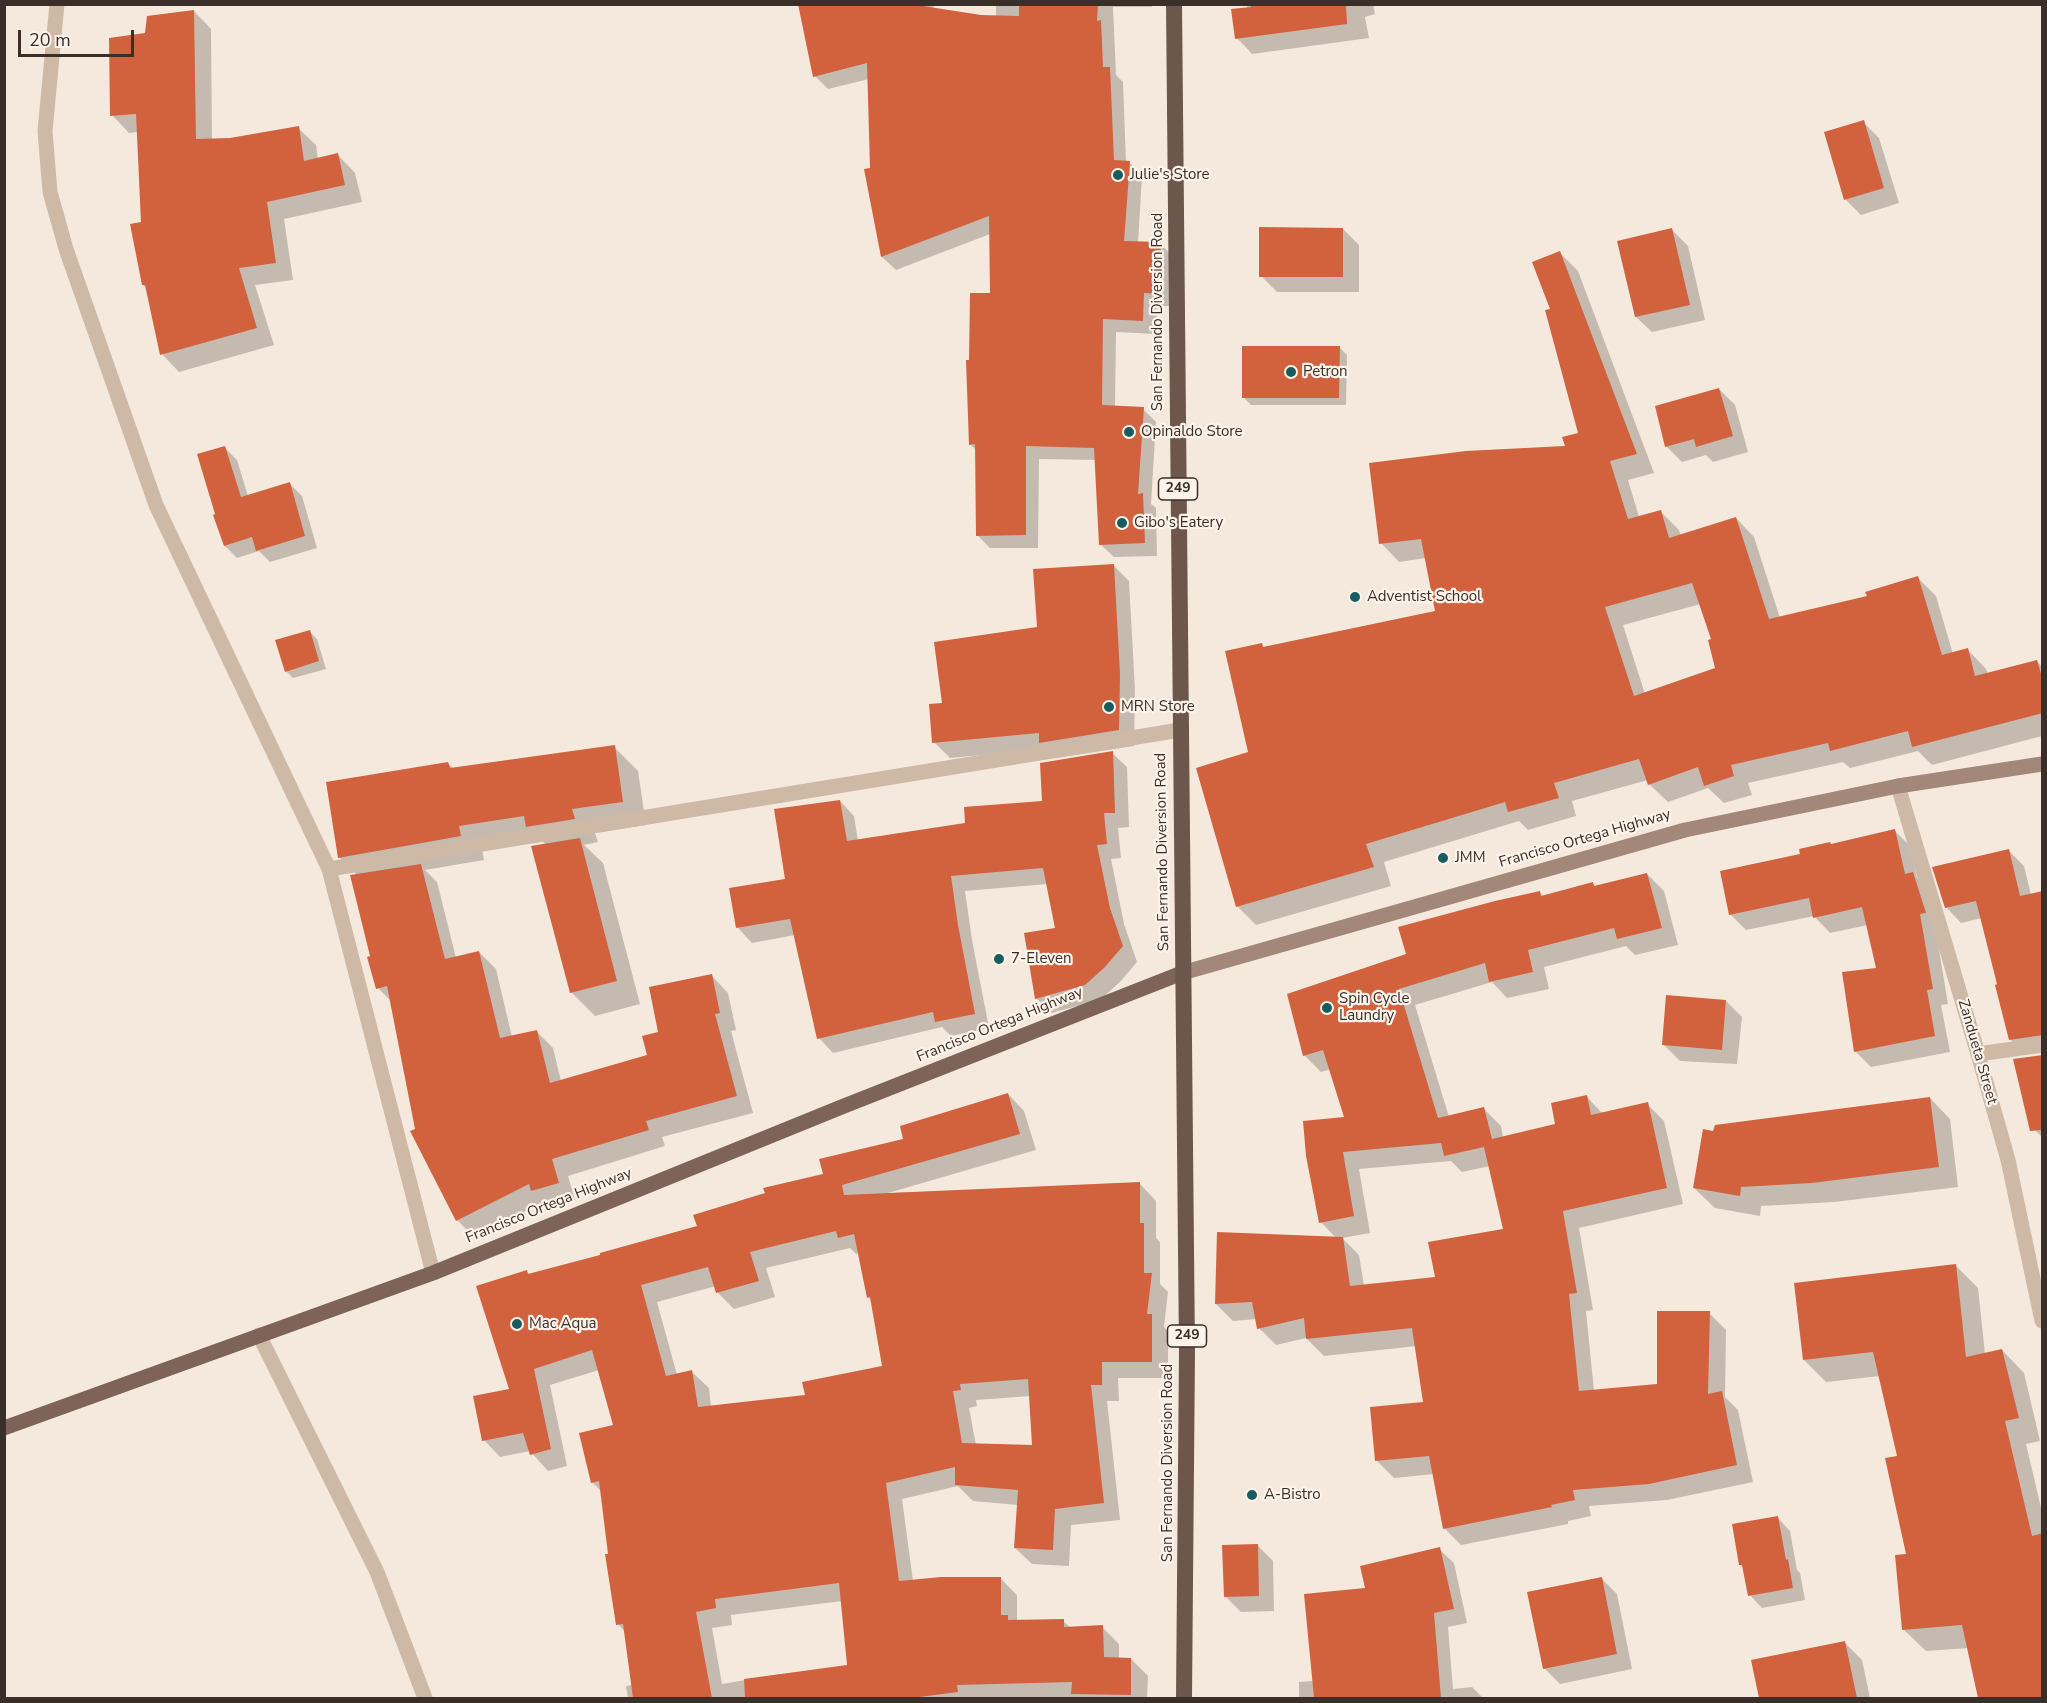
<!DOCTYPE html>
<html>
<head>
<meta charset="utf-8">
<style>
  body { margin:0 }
  #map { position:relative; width:2047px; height:1703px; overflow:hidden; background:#f5e9dd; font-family:"Nunito Sans",sans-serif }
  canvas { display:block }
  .frame { position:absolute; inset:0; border:6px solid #3a2e28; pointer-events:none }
  .scale { position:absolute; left:18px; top:30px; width:116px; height:27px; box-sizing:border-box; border:3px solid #3a2e28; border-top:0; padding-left:8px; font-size:18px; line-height:21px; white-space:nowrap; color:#3a2e28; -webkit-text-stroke:4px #fcf3ea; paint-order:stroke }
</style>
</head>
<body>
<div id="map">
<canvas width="2047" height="1703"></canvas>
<div class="frame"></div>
<div class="scale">20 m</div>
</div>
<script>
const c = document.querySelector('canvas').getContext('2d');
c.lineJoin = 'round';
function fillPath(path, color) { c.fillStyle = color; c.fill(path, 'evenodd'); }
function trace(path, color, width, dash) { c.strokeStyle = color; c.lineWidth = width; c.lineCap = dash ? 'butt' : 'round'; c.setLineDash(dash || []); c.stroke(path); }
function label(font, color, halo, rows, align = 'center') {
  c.font = font + ' "Nunito Sans",sans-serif'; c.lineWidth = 4.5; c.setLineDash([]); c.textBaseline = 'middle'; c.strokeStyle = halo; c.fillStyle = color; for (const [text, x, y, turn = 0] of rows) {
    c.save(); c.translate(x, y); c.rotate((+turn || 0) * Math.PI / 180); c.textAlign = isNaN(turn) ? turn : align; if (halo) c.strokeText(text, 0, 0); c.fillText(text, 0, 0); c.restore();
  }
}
const shadow = new Path2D(`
  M 895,4 L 934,4 L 933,9 L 996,19 L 996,4 L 1152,4 L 1152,7 L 1113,7 L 1116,75 L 1123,82 L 1126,162 L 1129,162 L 1142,176 L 1138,243 L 1160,243 L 1173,257 L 1172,306 L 1157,306 L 1156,334 L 1116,332 L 1115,407 L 1143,409 L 1156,422 L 1151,504 L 1156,508 L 1157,556 L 1114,557 L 1100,544 L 1097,460 L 1039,459 L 1038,548 L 990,548 L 977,535 L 976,450 L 970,444 L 971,361 L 991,294 L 990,234 L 896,270 L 882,257 L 865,170 L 871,169 L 869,79 L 828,89 L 815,76 Z
  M 1247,4 L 1373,4 L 1375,14 L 1365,17 L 1369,38 L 1252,54 L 1237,38 L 1247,9 Z
  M 194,11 L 211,29 L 212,140 L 230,139 L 298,128 L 316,145 L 318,160 L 338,155 L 355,173 L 362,202 L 284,219 L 293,280 L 255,285 L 274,345 L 179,372 L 162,354 L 147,288 L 143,285 L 138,132 L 129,133 L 112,115 L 147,34 Z
  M 1863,122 L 1879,138 L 1899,203 L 1861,215 L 1845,199 Z
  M 1343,229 L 1359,245 L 1359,292 L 1277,292 L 1261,276 Z
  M 1672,230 L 1688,246 L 1705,320 L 1652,332 L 1636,317 Z
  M 1560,253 L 1578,271 L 1654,473 L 1628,480 L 1639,517 L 1661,512 L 1679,530 L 1681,536 L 1736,518 L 1754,537 L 1780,618 L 1868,597 L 1918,578 L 1936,596 L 1953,654 L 1968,650 L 1986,669 L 1988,674 L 2037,661 L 2042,667 L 2042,736 L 1932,765 L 1918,751 L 1850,768 L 1843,762 L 1748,783 L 1752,795 L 1724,803 L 1708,788 L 1668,802 L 1649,784 L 1648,780 L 1572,801 L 1576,816 L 1528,830 L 1519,821 L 1384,862 L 1391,886 L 1256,925 L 1237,906 L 1261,645 L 1265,648 L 1437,612 L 1426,558 L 1399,562 L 1381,543 L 1567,448 L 1579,434 L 1552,310 ZM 1701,604 L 1713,640 L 1717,669 L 1645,694 L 1623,625 Z
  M 1339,347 L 1347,355 L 1346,405 L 1251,405 L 1243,397 Z
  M 1719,389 L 1735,405 L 1748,452 L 1713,462 L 1706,455 L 1682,462 L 1666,446 Z
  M 225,448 L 237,460 L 248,496 L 290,484 L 302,496 L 317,548 L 270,562 L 259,551 L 237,558 L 225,546 L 217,515 Z
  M 1113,565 L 1129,581 L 1135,690 L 1134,746 L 1056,758 L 1047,749 L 950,758 L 934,742 L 944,704 Z
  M 309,631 L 317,639 L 326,669 L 293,678 L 286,671 Z
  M 614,747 L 638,771 L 646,825 L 595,833 L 598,842 L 584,845 L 603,863 L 640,1004 L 595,1016 L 571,992 L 546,845 L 542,840 L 482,849 L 484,860 L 425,870 L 437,882 L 456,958 L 479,952 L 496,969 L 512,1037 L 536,1031 L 553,1048 L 561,1081 L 649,1056 L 660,1033 L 712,976 L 728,993 L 736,1030 L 731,1031 L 753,1113 L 662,1137 L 665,1146 L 568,1176 L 575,1200 L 550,1207 L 544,1202 L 474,1237 L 457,1220 L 417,1129 L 392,1002 L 378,988 L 358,876 L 339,857 L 448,763 L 454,769 Z
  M 1112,753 L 1127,767 L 1129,827 L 1118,828 L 1121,858 L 1111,859 L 1124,924 L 1137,962 L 1120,982 L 1100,1000 L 1051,1013 L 1036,998 L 1057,929 L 1047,884 L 965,891 L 972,940 L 989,1028 L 951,1036 L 942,1027 L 833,1053 L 819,1038 L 795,935 L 752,943 L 738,928 L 731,890 L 787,880 L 840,801 L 854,816 L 858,841 L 967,825 L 1044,802 Z
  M 1894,830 L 1910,846 L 1917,878 L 1929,889 L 1948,1004 L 1941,1005 L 1950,1052 L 1871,1067 L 1855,1051 L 1878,969 L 1868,925 L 1830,933 L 1814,916 L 1746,930 L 1730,914 L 1801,855 L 1831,846 Z
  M 2009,851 L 2024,866 L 2031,895 L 2042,893 L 2042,1052 L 2025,1054 L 2010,1039 L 1999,985 L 1982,918 L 1961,923 L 1946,907 Z
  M 1647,874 L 1664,891 L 1678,945 L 1635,955 L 1626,946 L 1544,967 L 1549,989 L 1507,998 L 1492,982 L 1415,1005 L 1449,1117 L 1484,1109 L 1501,1126 L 1503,1137 L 1556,1125 L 1587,1097 L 1603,1114 L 1647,1104 L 1664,1121 L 1683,1204 L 1579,1228 L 1593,1310 L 1586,1311 L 1594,1391 L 1658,1386 L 1709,1313 L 1726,1330 L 1725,1397 L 1738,1410 L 1753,1482 L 1667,1500 L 1589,1506 L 1591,1516 L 1568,1521 L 1568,1524 L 1461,1545 L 1444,1528 L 1434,1474 L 1394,1478 L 1377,1461 L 1425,1403 L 1417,1346 L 1324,1356 L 1306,1338 L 1276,1345 L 1259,1328 L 1257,1319 L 1233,1321 L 1216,1304 L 1336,1238 L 1321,1222 L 1346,1119 L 1331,1069 L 1321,1072 L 1304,1055 L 1407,955 L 1540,893 L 1544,897 L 1593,884 L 1596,887 ZM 1451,1161 L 1462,1172 L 1490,1166 L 1505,1230 L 1437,1279 L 1364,1286 L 1359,1255 L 1342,1238 L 1370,1233 L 1359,1169 Z
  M 1726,1001 L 1742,1017 L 1737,1064 L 1680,1061 L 1664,1045 Z
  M 2042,1056 L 2042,1137 L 2030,1125 Z
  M 1008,1094 L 1024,1111 L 1036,1150 L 888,1193 L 1140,1184 L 1156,1201 L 1156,1238 L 1160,1242 L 1160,1284 L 1168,1292 L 1164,1327 L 1168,1332 L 1168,1378 L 1118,1378 L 1119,1401 L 1107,1401 L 1120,1520 L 1071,1525 L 1069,1566 L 1032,1564 L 1015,1548 L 1018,1505 L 973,1501 L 958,1486 L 902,1499 L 913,1581 L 1000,1578 L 1017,1595 L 1017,1621 L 1063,1621 L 1071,1628 L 1102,1627 L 1119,1644 L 1119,1659 L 1131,1659 L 1148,1676 L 1147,1698 L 628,1698 L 626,1686 L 632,1685 L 625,1632 L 618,1624 L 601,1491 L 592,1482 L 615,1426 L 599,1370 L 550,1385 L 567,1466 L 548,1471 L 530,1451 L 500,1457 L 484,1440 L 511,1390 L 527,1272 L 531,1275 L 698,1227 L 824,1175 ZM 850,1248 L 856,1254 L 860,1253 L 868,1297 L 873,1302 L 884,1367 L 806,1397 L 711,1407 L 709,1388 L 692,1372 L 677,1375 L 657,1302 L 716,1286 L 718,1293 L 734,1309 L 775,1297 L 766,1268 ZM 1031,1396 L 1033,1447 L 976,1445 L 969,1408 L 977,1406 L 976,1400 ZM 842,1601 L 848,1667 L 782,1675 L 780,1674 L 722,1684 L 712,1628 L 732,1625 L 731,1615 Z
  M 1930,1098 L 1950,1119 L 1958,1187 L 1834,1202 L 1761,1206 L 1760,1216 L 1715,1208 L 1694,1188 L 1714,1133 Z
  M 1956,1266 L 1978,1288 L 1985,1354 L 2002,1350 L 2024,1373 L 2040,1441 L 2026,1444 L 2042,1512 L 2042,1698 L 1980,1698 L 1969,1648 L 1926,1651 L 1903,1629 L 1908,1556 L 1899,1457 L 1880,1376 L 1826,1382 L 1804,1360 Z
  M 1778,1518 L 1790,1531 L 1797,1570 L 1800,1573 L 1805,1600 L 1762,1608 L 1750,1595 L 1745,1569 L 1740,1564 Z
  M 1257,1545 L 1273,1561 L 1274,1611 L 1241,1612 L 1225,1596 Z
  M 1439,1549 L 1454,1563 L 1467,1623 L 1448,1627 L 1453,1689 L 1472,1687 L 1483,1698 L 1299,1698 L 1299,1682 L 1314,1681 L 1367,1589 Z
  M 1601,1578 L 1617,1594 L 1632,1669 L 1560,1684 L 1544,1668 Z
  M 1844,1642 L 1862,1660 L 1870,1698 L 1761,1698 L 1753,1662 Z`);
const building = new Path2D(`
  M 798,4 L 923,4 L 923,6 L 981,15 L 1019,16 L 1019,4 L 1098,4 L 1097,21 L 1101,20 L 1103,67 L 1110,67 L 1114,160 L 1130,161 L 1124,241 L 1161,242 L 1159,294 L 1144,293 L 1143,321 L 1103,319 L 1102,405 L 1144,407 L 1138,494 L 1143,493 L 1145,543 L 1099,545 L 1094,448 L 1026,446 L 1026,535 L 976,536 L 975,444 L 969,445 L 966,360 L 969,360 L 970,293 L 990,293 L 989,216 L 881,257 L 864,169 L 870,168 L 867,63 L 813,77 Z
  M 1251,4 L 1346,4 L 1347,24 L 1235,39 L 1231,9 L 1251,7 Z
  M 194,10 L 196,139 L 230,138 L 299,126 L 304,161 L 338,153 L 345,185 L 267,202 L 276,263 L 239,268 L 257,328 L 160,355 L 145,285 L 142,285 L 130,224 L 141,222 L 136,114 L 110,116 L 109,38 L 145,33 L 147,16 Z
  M 1864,120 L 1884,188 L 1844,200 L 1824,132 Z
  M 1259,227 L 1343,228 L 1343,277 L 1259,277 Z
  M 1672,228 L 1690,305 L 1635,317 L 1617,241 Z
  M 1560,251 L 1637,454 L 1610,461 L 1628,519 L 1661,510 L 1669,538 L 1736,517 L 1769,619 L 1867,596 L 1865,592 L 1918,576 L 1942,655 L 1968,648 L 1975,676 L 2037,660 L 2043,681 L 2043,713 L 1912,747 L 1908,731 L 1830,751 L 1828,743 L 1731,765 L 1734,776 L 1704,786 L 1698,767 L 1648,785 L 1639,759 L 1554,783 L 1559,798 L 1508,812 L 1505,802 L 1366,844 L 1374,867 L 1236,907 L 1196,768 L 1248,752 L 1225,651 L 1262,643 L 1263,647 L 1435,611 L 1421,539 L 1379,544 L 1369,463 L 1466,451 L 1565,446 L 1562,437 L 1578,433 L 1545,310 L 1550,309 L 1532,262 ZM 1692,583 L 1711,639 L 1708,640 L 1715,668 L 1634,696 L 1605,607 Z
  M 1242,346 L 1340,346 L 1339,398 L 1242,398 Z
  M 1719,388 L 1733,436 L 1696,447 L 1694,439 L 1665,447 L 1655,406 Z
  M 225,446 L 241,497 L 290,482 L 305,536 L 256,551 L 252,537 L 224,546 L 213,515 L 215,514 L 197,454 Z
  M 1114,564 L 1120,674 L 1119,730 L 1039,743 L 1039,733 L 932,743 L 929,704 L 942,703 L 934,642 L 1037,627 L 1033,569 Z
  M 310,630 L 319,661 L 285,672 L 275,640 Z
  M 615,745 L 623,802 L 572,809 L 575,819 L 526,827 L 524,816 L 459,826 L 461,836 L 338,858 L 326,782 L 448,762 L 450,768 Z
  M 1113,751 L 1115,813 L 1104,813 L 1107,844 L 1097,845 L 1110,908 L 1123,946 L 1105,967 L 1085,985 L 1035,999 L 1024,933 L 1055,928 L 1043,868 L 951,876 L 958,925 L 975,1014 L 935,1022 L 933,1012 L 817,1039 L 790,919 L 736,928 L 729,888 L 785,879 L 774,809 L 840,800 L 847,841 L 965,823 L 964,807 L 1042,801 L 1040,763 Z
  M 1895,829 L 1905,874 L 1913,872 L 1926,913 L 1920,914 L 1933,989 L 1927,990 L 1935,1036 L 1854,1052 L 1842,972 L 1876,968 L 1862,907 L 1813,918 L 1809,898 L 1729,915 L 1720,871 L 1800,854 L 1799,849 L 1830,842 L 1831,844 Z
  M 580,838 L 617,981 L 570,993 L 531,846 Z
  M 2009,849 L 2020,896 L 2043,891 L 2043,1035 L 2009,1040 L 1995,985 L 1997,984 L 1976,901 L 1945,908 L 1932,867 Z
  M 421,864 L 445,959 L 479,951 L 500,1038 L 537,1030 L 550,1083 L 647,1055 L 642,1036 L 658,1032 L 649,987 L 712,974 L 720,1013 L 715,1014 L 737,1096 L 646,1121 L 649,1130 L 552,1159 L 559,1183 L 531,1191 L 529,1184 L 456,1221 L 410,1131 L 415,1129 L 387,986 L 376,989 L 367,957 L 370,956 L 350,875 Z
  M 1647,873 L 1662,928 L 1617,939 L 1614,928 L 1528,950 L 1533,972 L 1489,982 L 1485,963 L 1399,989 L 1438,1118 L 1484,1107 L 1492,1139 L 1555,1124 L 1551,1103 L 1587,1095 L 1591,1115 L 1648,1102 L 1667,1188 L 1563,1211 L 1577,1293 L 1569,1294 L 1579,1391 L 1657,1384 L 1657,1311 L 1710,1311 L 1708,1394 L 1722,1391 L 1737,1465 L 1649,1484 L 1573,1490 L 1575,1500 L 1551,1505 L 1552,1507 L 1443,1529 L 1429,1456 L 1375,1461 L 1370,1407 L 1423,1402 L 1412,1328 L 1306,1339 L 1304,1318 L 1257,1329 L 1252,1302 L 1215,1304 L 1217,1232 L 1343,1237 L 1350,1286 L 1435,1277 L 1428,1242 L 1503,1229 L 1484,1147 L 1444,1156 L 1441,1143 L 1343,1152 L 1354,1216 L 1319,1223 L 1306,1156 L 1303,1121 L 1344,1117 L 1323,1050 L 1303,1056 L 1287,994 L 1406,954 L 1398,927 L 1495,901 L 1540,891 L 1541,896 L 1593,882 L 1594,886 Z
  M 1666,995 L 1726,1000 L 1722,1050 L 1662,1045 Z
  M 2043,1055 L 2043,1130 L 2030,1131 L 2013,1059 Z
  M 1008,1093 L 1020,1134 L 842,1185 L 844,1195 L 1140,1182 L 1140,1223 L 1144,1223 L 1144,1273 L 1152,1273 L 1147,1314 L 1152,1314 L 1152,1362 L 1102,1362 L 1102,1385 L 1091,1385 L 1104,1503 L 1055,1509 L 1053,1550 L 1014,1548 L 1018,1490 L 955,1485 L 955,1467 L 886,1483 L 899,1581 L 941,1577 L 1001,1577 L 1001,1615 L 1008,1615 L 1008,1620 L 1064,1619 L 1064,1627 L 1103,1625 L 1104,1657 L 1131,1658 L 1131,1695 L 1071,1694 L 1072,1682 L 957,1685 L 958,1692 L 912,1698 L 745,1698 L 744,1679 L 847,1665 L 839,1583 L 715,1599 L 716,1608 L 696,1612 L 712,1698 L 633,1698 L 623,1624 L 616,1625 L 605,1554 L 608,1554 L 599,1481 L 591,1483 L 579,1433 L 613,1425 L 592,1350 L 534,1369 L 551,1449 L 530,1455 L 523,1433 L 482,1441 L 473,1396 L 509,1389 L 476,1286 L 527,1270 L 528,1274 L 600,1255 L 600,1253 L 697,1226 L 693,1215 L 765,1193 L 763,1188 L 823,1174 L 819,1159 L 903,1139 L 900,1126 ZM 836,1231 L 838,1238 L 854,1234 L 867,1298 L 870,1297 L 882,1366 L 802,1382 L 805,1395 L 698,1407 L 692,1370 L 666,1376 L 641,1285 L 708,1267 L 716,1293 L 759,1281 L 750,1252 ZM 1028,1379 L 1032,1445 L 962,1443 L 953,1391 L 961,1390 L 960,1384 Z
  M 1930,1097 L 1939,1167 L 1812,1183 L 1741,1187 L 1740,1196 L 1693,1188 L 1703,1129 L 1713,1131 L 1715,1125 Z
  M 1956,1264 L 1966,1357 L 2002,1349 L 2019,1418 L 2005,1421 L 2032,1536 L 2043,1533 L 2043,1698 L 1978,1698 L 1962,1625 L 1902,1630 L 1895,1555 L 1906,1554 L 1885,1458 L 1897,1456 L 1873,1352 L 1803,1360 L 1794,1283 Z
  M 1778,1516 L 1786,1560 L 1788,1559 L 1793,1588 L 1748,1596 L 1742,1565 L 1739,1565 L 1732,1524 Z
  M 1258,1544 L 1259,1596 L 1224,1597 L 1222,1545 Z
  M 1440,1547 L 1454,1609 L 1434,1613 L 1441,1698 L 1314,1698 L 1304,1594 L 1365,1588 L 1360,1566 Z
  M 1602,1577 L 1617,1654 L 1543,1669 L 1527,1592 Z
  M 1845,1641 L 1857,1698 L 1759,1698 L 1751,1660 Z`);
const minor = new Path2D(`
  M 57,4 L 45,131 L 50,192 L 66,249 L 156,505 L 329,869 L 433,1273
  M 1898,786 L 1978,1054 L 2008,1160 L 2042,1321
  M 329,869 L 1180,730
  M 1978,1054 L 2042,1045
  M 259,1335 L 377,1572 L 425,1698`);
const secondary = new Path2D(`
  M 1182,973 L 1685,830 L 1898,786 L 2042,764`);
const primary = new Path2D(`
  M 4,1428 L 433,1273 L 844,1106 L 1182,973`);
const trunk = new Path2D(`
  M 1174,4 L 1187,1351 L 1184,1698`);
const markers = [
  [1118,175,6,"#195c60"],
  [1291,372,6,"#195c60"],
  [1129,432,6,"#195c60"],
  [1122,523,6,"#195c60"],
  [1355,597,6,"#195c60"],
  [1109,707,6,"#195c60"],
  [1443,858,6,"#195c60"],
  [999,959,6,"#195c60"],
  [1327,1008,6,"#195c60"],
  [517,1324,6,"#195c60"],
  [1252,1495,6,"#195c60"]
];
const shields = [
  [1178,489,39],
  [1187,1336,39]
];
const shieldNames = [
  ["249",1178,489],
  ["249",1187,1336]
];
const poiNames = [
  ["Julie's Store",1130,175],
  ["Petron",1303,372],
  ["Opinaldo Store",1141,432],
  ["Gibo's Eatery",1134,523],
  ["Adventist School",1367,597],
  ["MRN Store",1121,707],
  ["JMM",1455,858],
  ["7-Eleven",1011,959],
  ["Spin Cycle",1339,999],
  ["Laundry",1339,1016],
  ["Mac Aqua",529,1324],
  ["A-Bistro",1264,1495]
];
const streetNames = [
  ["San Fernando Diversion Road",1158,312,-90],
  ["Francisco Ortega Highway",1585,839,-16],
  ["San Fernando Diversion Road",1163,852,-91],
  ["Francisco Ortega Highway",1000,1025,-22],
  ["Zandueta Street",1977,1052,74],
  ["Francisco Ortega Highway",549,1206,-22],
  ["San Fernando Diversion Road",1168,1463,-90]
];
fillPath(shadow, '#0003');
fillPath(building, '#d2613e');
trace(minor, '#ceb9a7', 15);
trace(secondary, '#a38778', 15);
trace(primary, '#7e6458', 15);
trace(trunk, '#6d564b', 16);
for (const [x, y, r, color] of markers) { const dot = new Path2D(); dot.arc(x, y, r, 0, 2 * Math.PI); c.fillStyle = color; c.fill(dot); trace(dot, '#fcf3ea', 2); }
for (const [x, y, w] of shields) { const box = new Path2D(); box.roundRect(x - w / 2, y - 11, w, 22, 4.5); c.fillStyle = '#fcf3ea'; c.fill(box); trace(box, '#3a2e28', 1.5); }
label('bold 14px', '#3a2e28', null, shieldNames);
label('15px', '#3a2e28', '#fcf3ea', poiNames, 'left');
label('15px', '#3a2e28', '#fcf3ea', streetNames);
</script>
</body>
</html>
